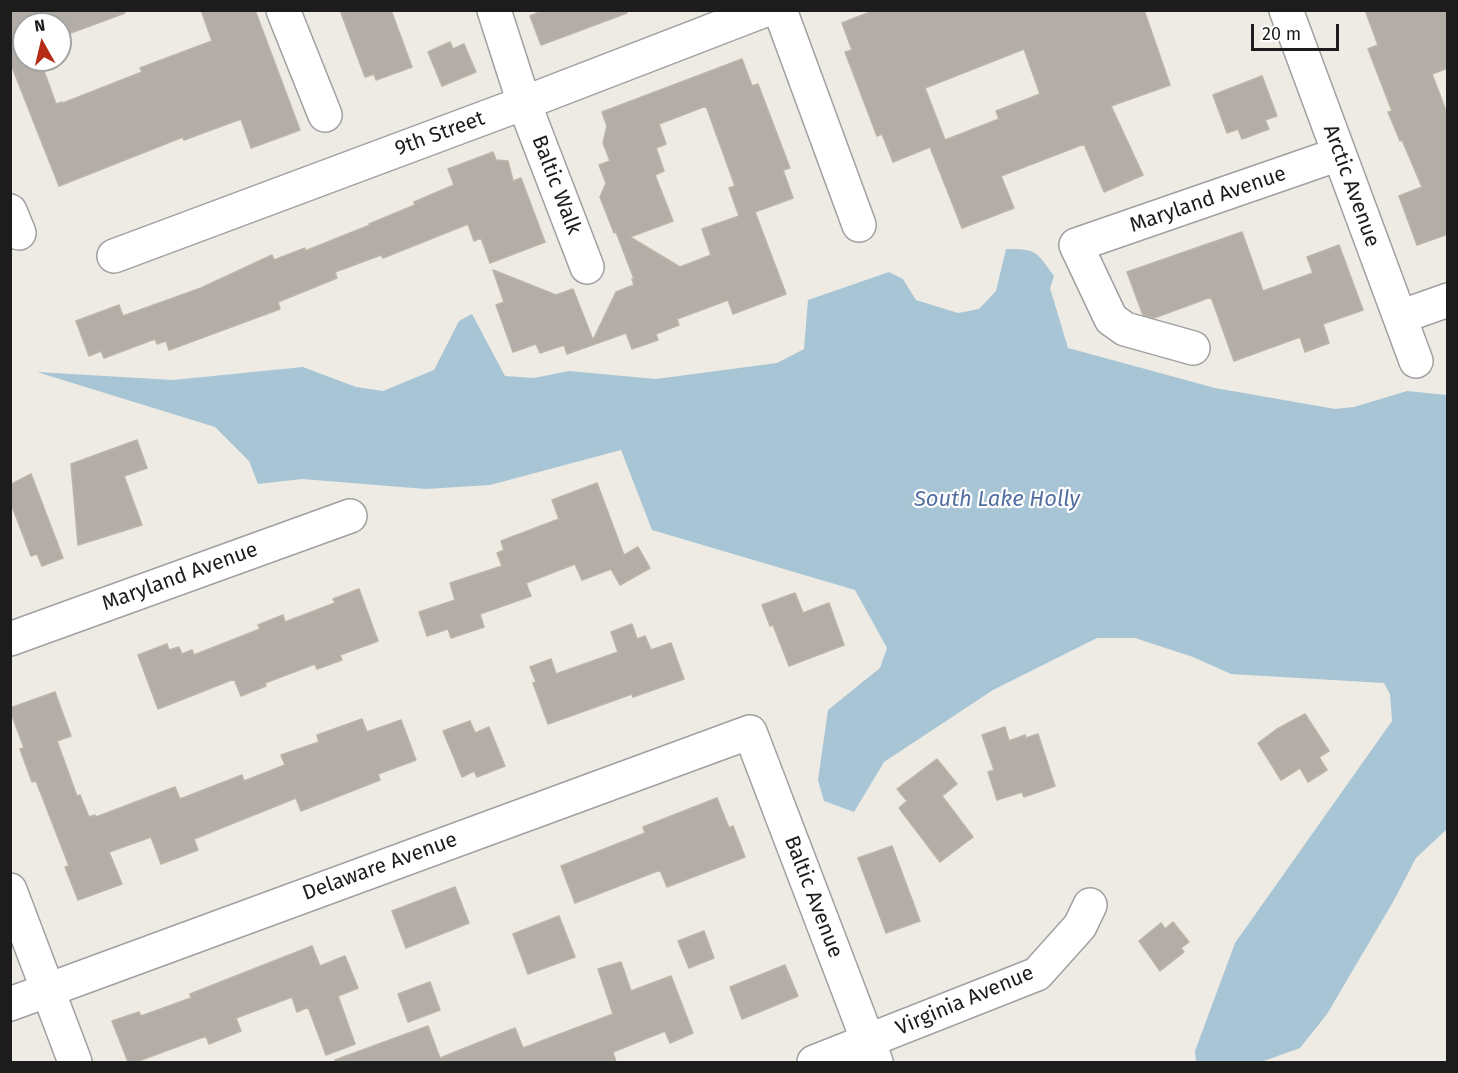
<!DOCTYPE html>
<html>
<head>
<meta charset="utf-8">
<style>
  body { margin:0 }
  #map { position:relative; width:1458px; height:1073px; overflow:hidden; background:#edebe3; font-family:"Fira Sans",sans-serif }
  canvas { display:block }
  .frame { position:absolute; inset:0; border:12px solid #1c1c1c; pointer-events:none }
  .north { position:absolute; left:12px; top:12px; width:60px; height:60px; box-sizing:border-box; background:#fff; border:2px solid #a4a4a4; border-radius:50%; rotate:352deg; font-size:16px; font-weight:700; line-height:24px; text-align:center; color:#1c1c1c }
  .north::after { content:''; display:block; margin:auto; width:21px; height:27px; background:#b52b14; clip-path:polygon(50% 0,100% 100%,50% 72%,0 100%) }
  .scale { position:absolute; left:1251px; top:24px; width:88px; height:27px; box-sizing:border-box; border:3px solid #1c1c1c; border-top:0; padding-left:8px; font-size:18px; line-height:21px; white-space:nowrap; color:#1c1c1c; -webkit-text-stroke:4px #fff; paint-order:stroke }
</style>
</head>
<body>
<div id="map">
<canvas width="1458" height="1073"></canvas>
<div class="frame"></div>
<div class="north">N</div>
<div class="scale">20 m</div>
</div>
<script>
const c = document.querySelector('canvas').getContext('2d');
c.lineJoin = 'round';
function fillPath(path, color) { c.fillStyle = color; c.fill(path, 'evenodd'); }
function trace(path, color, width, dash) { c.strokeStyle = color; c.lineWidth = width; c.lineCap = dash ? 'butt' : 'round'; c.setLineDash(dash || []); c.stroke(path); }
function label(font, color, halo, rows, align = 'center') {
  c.font = font + ' "Fira Sans",sans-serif'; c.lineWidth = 4.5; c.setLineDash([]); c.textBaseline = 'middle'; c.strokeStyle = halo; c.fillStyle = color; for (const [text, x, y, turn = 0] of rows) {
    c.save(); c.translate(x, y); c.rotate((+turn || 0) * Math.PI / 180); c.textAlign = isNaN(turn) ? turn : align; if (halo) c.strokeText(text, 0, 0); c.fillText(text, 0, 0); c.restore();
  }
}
const water = new Path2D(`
  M 1006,249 C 1037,249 1036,251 1054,276 L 1050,288 L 1068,348 L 1215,388 L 1335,409 L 1354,407 L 1407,391 L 1447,395 L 1447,829 L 1416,858 L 1393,902 L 1327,1014 L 1300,1048 L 1261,1062 L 1196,1062 L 1195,1051 L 1235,943 L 1392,721 L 1390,694 L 1384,683 L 1231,674 L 1193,657 L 1135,638 L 1097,638 L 993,690 L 884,762 L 854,812 L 824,801 L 818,780 L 828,710 L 880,668 L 887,648 L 855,590 L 652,530 L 621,450 L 490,485 L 426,489 L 302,479 L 258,484 L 249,461 L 215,427 L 37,372 L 173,380 L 303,367 L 356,387 L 383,391 L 434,370 L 459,321 L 472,314 L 505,376 L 534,378 L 569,371 L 656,379 L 777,363 L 804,349 L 808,300 L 889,272 L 903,279 L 916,300 L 958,313 L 979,309 L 996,291 Z`);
const building = new Path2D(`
  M 10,10 L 124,10 L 125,13 L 60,37 L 60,24 L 24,24 L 24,60 L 40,60 L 56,104 L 62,102 L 63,103 L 142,72 L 140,68 L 212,41 L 201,10 L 255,10 L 300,130 L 251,148 L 241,119 L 184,140 L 183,137 L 59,186 L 10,62 Z
  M 340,10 L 391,10 L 412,67 L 376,80 L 374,74 L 365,77 Z
  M 544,10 L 627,10 L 627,13 L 541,45 L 530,16 Z
  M 875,10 L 1144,10 L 1170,85 L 1111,106 L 1143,175 L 1104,192 L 1084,144 L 1001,176 L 1014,208 L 962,228 L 930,147 L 893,162 L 882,134 L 877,136 L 845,52 L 852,50 L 842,23 ZM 1024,49 L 1040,94 L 996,111 L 999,119 L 945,140 L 925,88 Z
  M 1365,10 L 1448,10 L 1448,68 L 1432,74 L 1448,116 L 1448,234 L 1417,245 L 1399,196 L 1422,187 L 1402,140 L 1400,141 L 1388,112 L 1392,111 L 1368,49 L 1378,45 Z
  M 450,42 L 453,49 L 464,44 L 476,72 L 442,86 L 428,52 Z
  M 742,59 L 752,86 L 758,84 L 790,168 L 783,170 L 793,198 L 755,212 L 786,294 L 733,314 L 728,300 L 677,319 L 679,325 L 656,334 L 658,340 L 632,349 L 626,333 L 567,354 L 564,345 L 540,353 L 536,344 L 513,352 L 496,305 L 504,302 L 493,270 L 556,295 L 573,289 L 593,340 L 616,292 L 634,285 L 632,279 L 634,279 L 616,232 L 614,233 L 600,197 L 606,183 L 599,165 L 610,161 L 603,143 L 607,126 L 602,112 ZM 706,106 L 735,186 L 729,188 L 739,216 L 702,229 L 711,255 L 680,267 L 630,237 L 673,221 L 655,175 L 664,171 L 656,148 L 666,144 L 659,124 Z
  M 1262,76 L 1277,116 L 1265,120 L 1269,129 L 1242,139 L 1238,129 L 1227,133 L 1213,95 Z
  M 493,152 L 496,160 L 508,161 L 513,181 L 521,178 L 545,242 L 490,263 L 481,238 L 474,241 L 468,224 L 383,258 L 381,255 L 335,272 L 337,278 L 278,302 L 280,309 L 169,350 L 166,341 L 157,344 L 155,339 L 104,358 L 101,351 L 89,356 L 76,321 L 119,305 L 123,316 L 201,288 L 272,255 L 274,260 L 305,248 L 305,251 L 370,225 L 369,224 L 415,205 L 414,202 L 454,185 L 448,169 Z
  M 1242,232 L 1263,291 L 1313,273 L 1307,257 L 1339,245 L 1363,310 L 1323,324 L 1329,343 L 1305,352 L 1300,337 L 1234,361 L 1211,297 L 1154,318 L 1143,315 L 1127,272 Z
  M 137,440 L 147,468 L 124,476 L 142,525 L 78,545 L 71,464 Z
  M 31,474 L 63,558 L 42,566 L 37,554 L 31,556 L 10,501 L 10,485 Z
  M 597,483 L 624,555 L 638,547 L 650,568 L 620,585 L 611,569 L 582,580 L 575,564 L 526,583 L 531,596 L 480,614 L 484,627 L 451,638 L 448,629 L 427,636 L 419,612 L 455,600 L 450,583 L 502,566 L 497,553 L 504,550 L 501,541 L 559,519 L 552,500 Z
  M 359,589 L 378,641 L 340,655 L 342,660 L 317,669 L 315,664 L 265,683 L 266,686 L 241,696 L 234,679 L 158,709 L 138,655 L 167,644 L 169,650 L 179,647 L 182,654 L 192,650 L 194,655 L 260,629 L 258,625 L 283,615 L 285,622 L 335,603 L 333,599 Z
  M 795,593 L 803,613 L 829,603 L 844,645 L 789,666 L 773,625 L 770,626 L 762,605 Z
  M 632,624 L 637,639 L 645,636 L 651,650 L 671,643 L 684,679 L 633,697 L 632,694 L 548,724 L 533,683 L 536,682 L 530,667 L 551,659 L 556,674 L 618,652 L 611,632 Z
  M 55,692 L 71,736 L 57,741 L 77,796 L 80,795 L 89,817 L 95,815 L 96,817 L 175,787 L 180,799 L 242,775 L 244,781 L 285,765 L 281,755 L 319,742 L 317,735 L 362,719 L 367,732 L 401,720 L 416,760 L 378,774 L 380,780 L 301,811 L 296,798 L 194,839 L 198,850 L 161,864 L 151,837 L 109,852 L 122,884 L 78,900 L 65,867 L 69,866 L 36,781 L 32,782 L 20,749 L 24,748 L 10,710 L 10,708 Z
  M 1305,714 L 1329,751 L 1319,757 L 1327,770 L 1308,782 L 1300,768 L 1281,780 L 1258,743 L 1277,729 Z
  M 470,721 L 475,733 L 489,727 L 505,766 L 477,777 L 474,771 L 462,777 L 443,731 Z
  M 1005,727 L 1009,741 L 1025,735 L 1026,738 L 1038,734 L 1055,786 L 1024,797 L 1022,792 L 997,800 L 988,772 L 994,770 L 982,735 Z
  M 937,759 L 957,784 L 942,796 L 973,837 L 940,862 L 899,808 L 907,801 L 897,789 Z
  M 717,798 L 729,828 L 733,826 L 745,857 L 667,887 L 660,870 L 575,903 L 561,866 L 645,833 L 643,827 Z
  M 892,846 L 920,921 L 886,933 L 858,858 Z
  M 455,887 L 469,923 L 406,948 L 392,911 Z
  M 559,916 L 575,957 L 528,974 L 513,934 Z
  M 1173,922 L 1189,942 L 1181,948 L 1184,952 L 1160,971 L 1139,941 L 1161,923 L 1165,929 Z
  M 704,931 L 714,958 L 689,968 L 678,941 Z
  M 312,946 L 320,966 L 345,956 L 358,988 L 338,996 L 355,1044 L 326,1055 L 308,1007 L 297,1012 L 292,997 L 236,1018 L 241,1031 L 209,1044 L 206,1036 L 136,1062 L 128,1062 L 112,1021 L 139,1012 L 141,1016 L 191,998 L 190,994 Z
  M 621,962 L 631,991 L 671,976 L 693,1033 L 670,1043 L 665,1031 L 613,1052 L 616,1062 L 335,1062 L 335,1060 L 428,1026 L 440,1058 L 515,1028 L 523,1048 L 613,1014 L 598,969 Z
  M 785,965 L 798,996 L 742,1019 L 730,987 Z
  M 430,982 L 440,1010 L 408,1022 L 398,994 Z`);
const minor = new Path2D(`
  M 283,10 L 325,115
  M 494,10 L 524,103 L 587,267
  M 780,10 L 859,225
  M 1286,10 L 1416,361
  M 10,211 L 19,233
  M 114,256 L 524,103 L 765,10
  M 1400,317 L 1448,300
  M 1193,348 L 1125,329 L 1111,319 L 1076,245 L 1339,154
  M 10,639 L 350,516
  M 10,890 L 75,1062
  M 10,1004 L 750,732 L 876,1062
  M 814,1062 L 1037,974 L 1080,926 L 1090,905`);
const streetNames = [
  ["9th Street",440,134,-20],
  ["Baltic Walk",556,185,69],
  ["Arctic Avenue",1351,186,70],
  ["Maryland Avenue",1208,200,-19],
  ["Maryland Avenue",180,577,-20],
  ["Delaware Avenue",380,867,-20],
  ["Baltic Avenue",813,897,69],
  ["Virginia Avenue",965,1001,-23]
];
const waterNames = [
  ["South Lake Holly",997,500]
];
fillPath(water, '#a8c5d6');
fillPath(building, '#b2ada6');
trace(building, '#bdb4a7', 1.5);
trace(minor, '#a0a0a0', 36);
trace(minor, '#fff', 33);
label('21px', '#1c1c1c', '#fff', streetNames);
label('italic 22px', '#536fa2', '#fff', waterNames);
</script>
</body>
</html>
